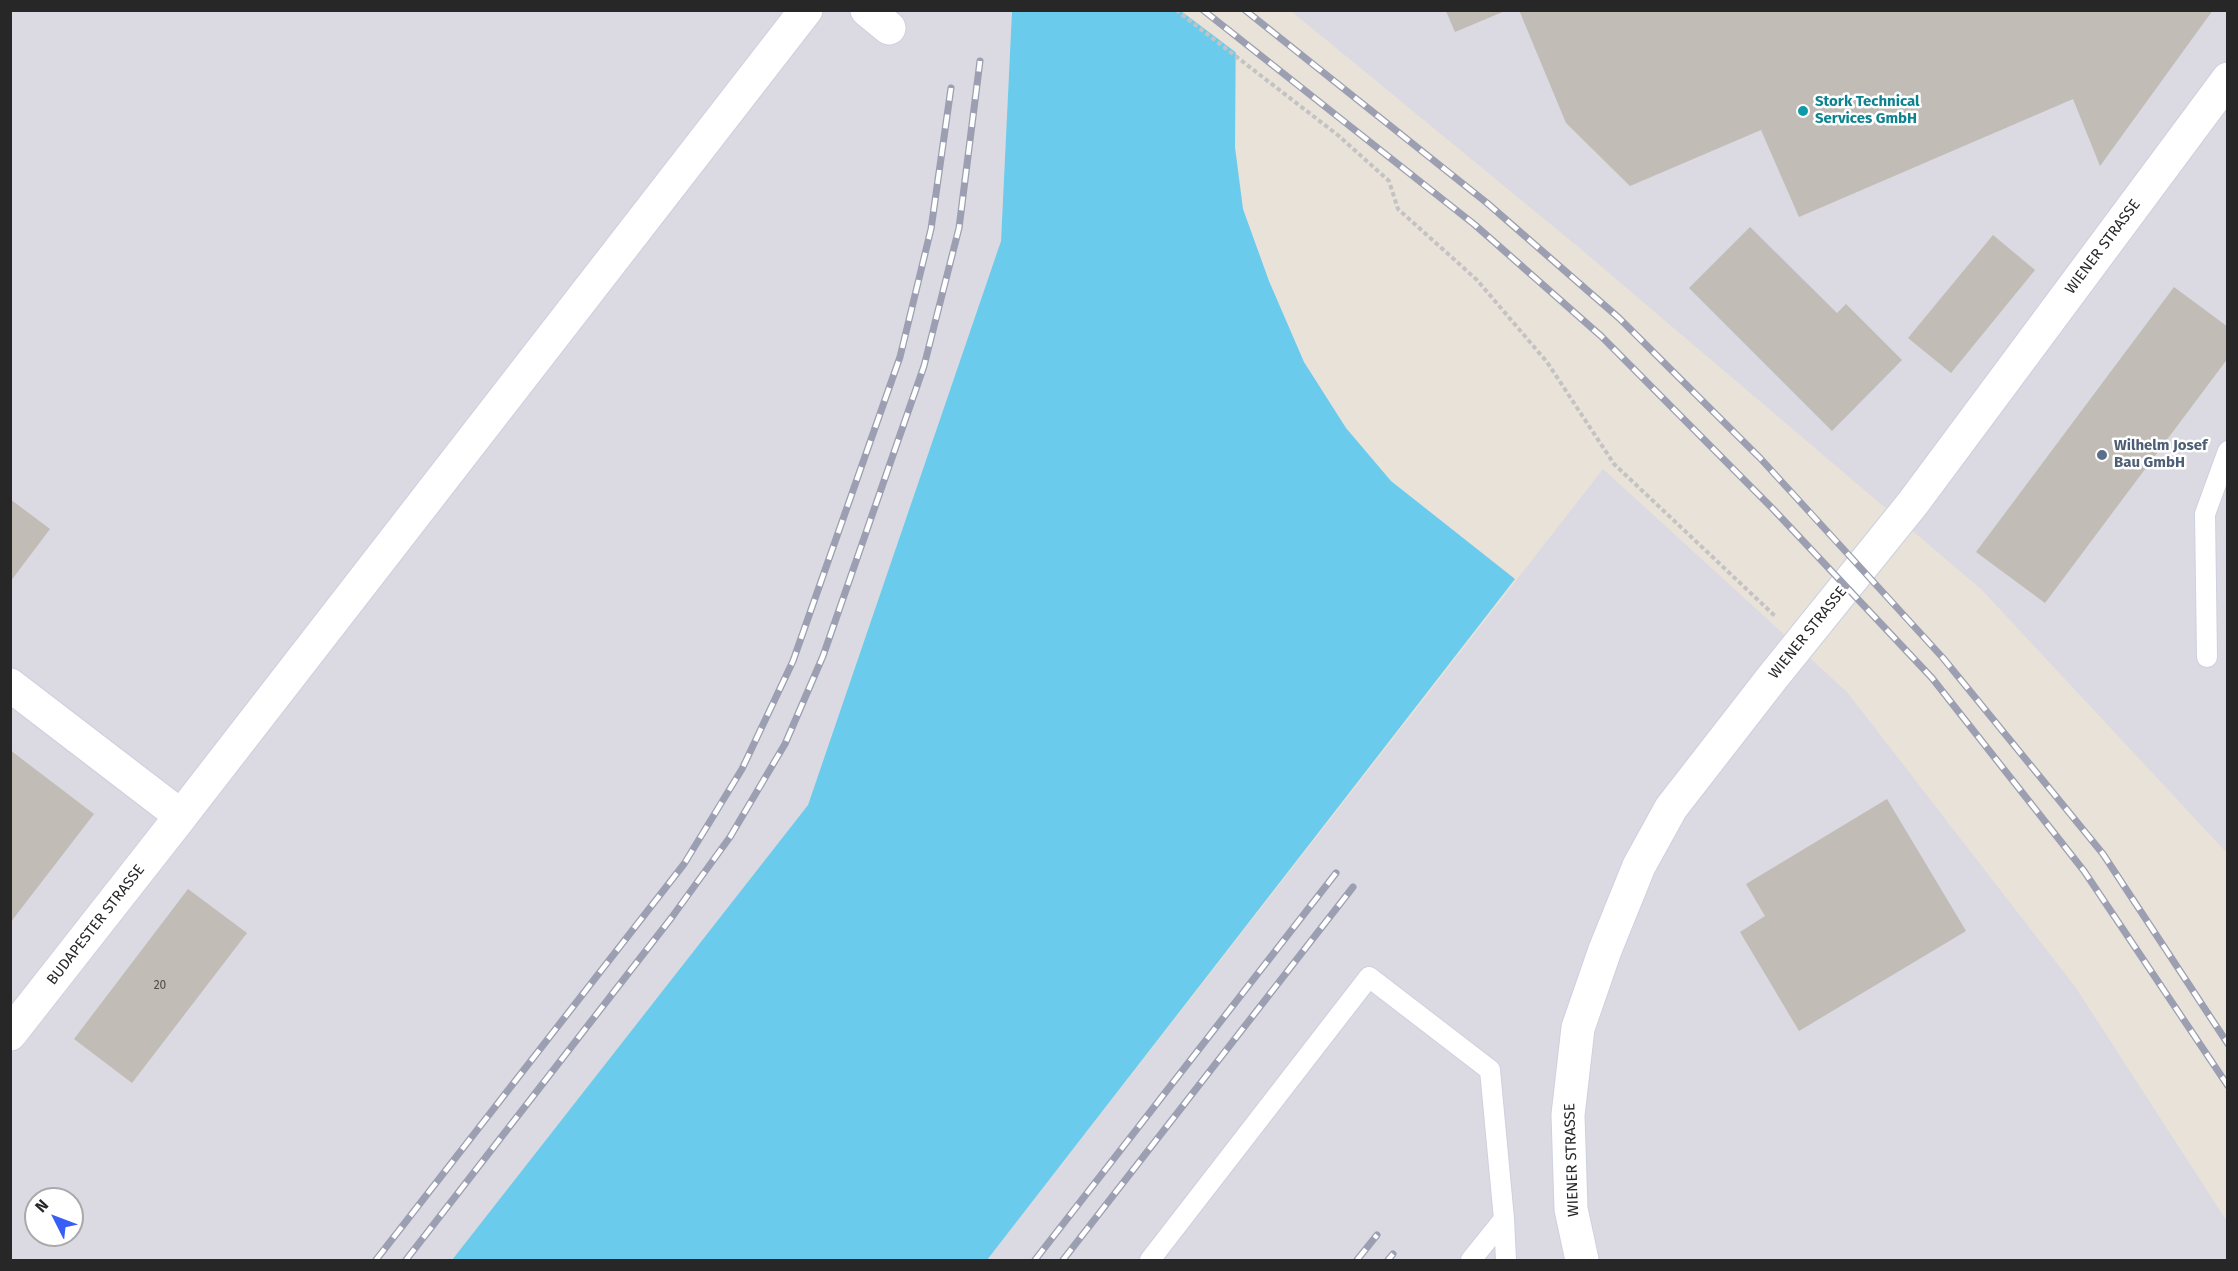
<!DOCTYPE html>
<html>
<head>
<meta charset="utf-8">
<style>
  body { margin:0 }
  #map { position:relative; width:2238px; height:1271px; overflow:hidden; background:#e9e2d8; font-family:"Fira Sans",sans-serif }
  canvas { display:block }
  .frame { position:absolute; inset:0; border:12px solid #272727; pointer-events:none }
  .north { position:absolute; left:24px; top:1187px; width:60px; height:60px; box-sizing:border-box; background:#fff; border:2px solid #a9a9a9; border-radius:50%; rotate:312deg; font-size:16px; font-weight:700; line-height:24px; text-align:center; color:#272727 }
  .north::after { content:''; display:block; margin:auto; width:21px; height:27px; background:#385ef6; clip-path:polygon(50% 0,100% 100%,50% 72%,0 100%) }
</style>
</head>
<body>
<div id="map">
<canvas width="2238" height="1271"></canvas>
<div class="frame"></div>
<div class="north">N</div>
</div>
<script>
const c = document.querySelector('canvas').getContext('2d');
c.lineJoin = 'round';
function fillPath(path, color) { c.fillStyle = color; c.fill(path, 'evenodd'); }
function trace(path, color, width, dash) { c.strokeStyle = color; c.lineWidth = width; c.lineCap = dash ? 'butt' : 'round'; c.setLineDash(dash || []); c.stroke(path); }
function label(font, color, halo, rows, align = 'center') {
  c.font = font + ' "Fira Sans",sans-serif'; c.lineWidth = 5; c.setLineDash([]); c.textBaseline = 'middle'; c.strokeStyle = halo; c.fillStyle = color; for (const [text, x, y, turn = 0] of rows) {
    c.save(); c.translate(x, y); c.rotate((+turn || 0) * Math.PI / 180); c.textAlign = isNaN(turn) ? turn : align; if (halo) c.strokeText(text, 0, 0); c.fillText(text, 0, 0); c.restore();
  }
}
const industrial = new Path2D(`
  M 10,11 L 1012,11 L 1001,241 L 808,805 L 452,1260 L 11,1260 ZM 36,1199 L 72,1199 L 72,1235 L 36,1235 Z
  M 1291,11 L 2227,11 L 2227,853 L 1981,589 L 1576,245 Z
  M 1603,469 L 1847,692 L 2076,988 L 2228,1223 L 2227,1260 L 987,1260 Z`);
const water = new Path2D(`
  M 1012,11 L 1236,11 L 1235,147 L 1243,209 L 1269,281 L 1304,362 L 1346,428 L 1391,481 L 1515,579 L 987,1260 L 452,1260 L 808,805 L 1001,241 Z`);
const pier = new Path2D(`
  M 1239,10 L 1238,54 L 1181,11 L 1181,10 Z`);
const building = new Path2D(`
  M 1519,10 L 2213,10 L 2100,166 L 2073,99 L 1799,217 L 1761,130 L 1630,186 L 1566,123 Z
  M 1446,11 L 1505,11 L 1455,32 Z
  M 1750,227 L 1837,313 L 1846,304 L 1902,360 L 1832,431 L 1689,288 Z
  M 1993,235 L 2035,270 L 1951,373 L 1908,338 Z
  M 2174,287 L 2228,327 L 2228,358 L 2045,603 L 1976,552 Z
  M 10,499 L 50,529 L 10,582 Z
  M 10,750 L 94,814 L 10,923 Z
  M 1887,799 L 1966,931 L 1799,1031 L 1740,932 L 1765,916 L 1746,884 Z
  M 188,889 L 247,933 L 132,1083 L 74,1039 Z`);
const path = new Path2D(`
  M 1176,10 L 1339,136 L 1389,181 L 1398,209 L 1477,280 L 1547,362 L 1614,464 L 1775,616`);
const lane = new Path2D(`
  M 2207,657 L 2205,514 L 2228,451
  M 1150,1260 L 1369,977 L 1490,1070 L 1504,1219 L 1506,1260
  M 1471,1260 L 1504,1219`);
const street = new Path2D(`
  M 867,10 L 889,28
  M 10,685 L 181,816 L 10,1034
  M 181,816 L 806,10
  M 1582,1260 L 1571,1209 L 1568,1115 L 1578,1028 L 1605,950 L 1639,866 L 1671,808 L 1772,678 L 1913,503 L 2228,79`);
const rail = new Path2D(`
  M 1203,10 L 1475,225 L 1601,336 L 1773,509 L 1932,678 L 2084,871 L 2228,1086
  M 1245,10 L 1487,203 L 1619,318 L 1760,458 L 1943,658 L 2103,854 L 2228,1044
  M 376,1260 L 684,864 L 742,769 L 793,661 L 900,357 L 931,229 L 951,88
  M 406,1260 L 672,917 L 730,837 L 785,744 L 823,656 L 924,366 L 959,228 L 980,61
  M 1035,1260 L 1336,873
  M 1063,1260 L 1353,887
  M 1357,1260 L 1377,1235
  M 1388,1260 L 1393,1254`);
const markers = [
  [1803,111,6,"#0f9aa8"],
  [2102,455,6,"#5c6f8a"]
];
const numberNames = [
  ["20",160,986]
];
const cultureNames = [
  ["Stork Technical",1815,102],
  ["Services GmbH",1815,119]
];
const streetNames = [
  ["WIENER STRASSE",2103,247,-53],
  ["WIENER STRASSE",1808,633,-51],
  ["BUDAPESTER STRASSE",96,925,-52],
  ["WIENER STRASSE",1572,1160,-92]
];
const serviceNames = [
  ["Wilhelm Josef",2114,446],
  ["Bau GmbH",2114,463]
];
fillPath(industrial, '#dbd9e1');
fillPath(water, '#6bcbec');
fillPath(pier, '#e9e2d8');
fillPath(building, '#c1bcb5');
trace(lane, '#cdd1e0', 22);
trace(street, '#cdd1e0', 35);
trace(path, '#c3c3c3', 4, [4.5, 3]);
trace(lane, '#fff', 20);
trace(street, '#fff', 33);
trace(rail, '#9b9fb1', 7);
trace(rail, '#fff', 4.5, [14]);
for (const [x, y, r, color] of markers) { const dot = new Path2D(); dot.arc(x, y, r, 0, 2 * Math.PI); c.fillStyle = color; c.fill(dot); trace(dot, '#fff', 2); }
label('12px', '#4e4c4a', null, numberNames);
label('bold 15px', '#0d838f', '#fff', cultureNames, 'left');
label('15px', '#272727', '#fff', streetNames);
label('bold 15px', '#4e5e75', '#fff', serviceNames, 'left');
</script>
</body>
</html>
